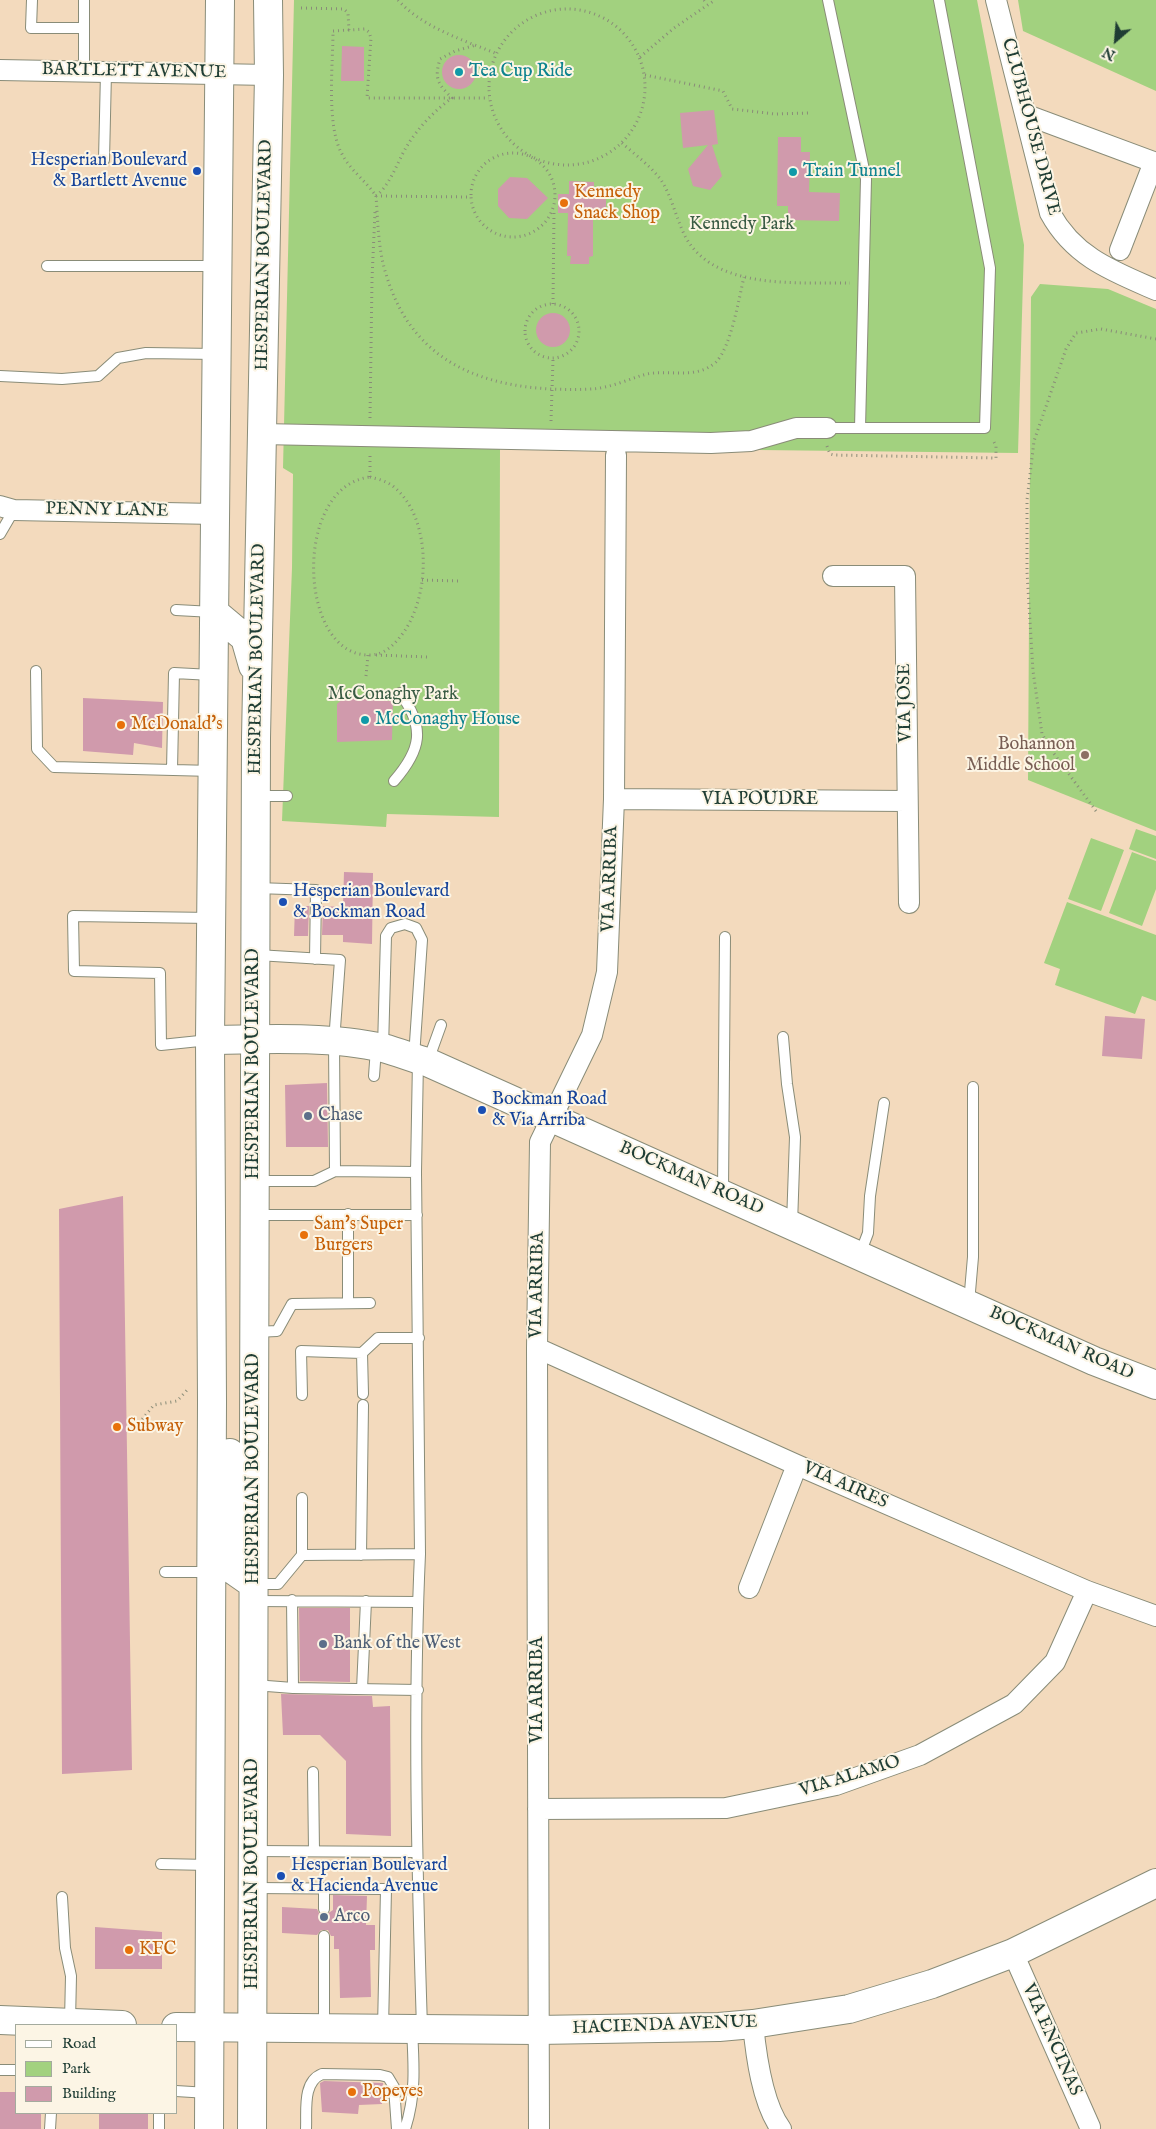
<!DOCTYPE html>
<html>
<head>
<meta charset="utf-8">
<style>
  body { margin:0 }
  #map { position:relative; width:1156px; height:2129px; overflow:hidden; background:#f3dabd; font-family:"IM FELL English",serif }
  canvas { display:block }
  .legend { position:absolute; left:15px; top:2024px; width:162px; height:90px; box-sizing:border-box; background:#fcf5e5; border:1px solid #a4ab9e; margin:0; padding:6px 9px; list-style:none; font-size:15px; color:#1f3d34 }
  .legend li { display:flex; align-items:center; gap:10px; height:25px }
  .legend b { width:25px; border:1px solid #a4ab9e }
  .north { position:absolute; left:1091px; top:15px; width:50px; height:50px; -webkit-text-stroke:4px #fcf5e5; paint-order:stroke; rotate:207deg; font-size:14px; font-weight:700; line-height:20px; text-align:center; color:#1f3d34 }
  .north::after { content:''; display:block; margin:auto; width:18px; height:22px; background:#1f3d34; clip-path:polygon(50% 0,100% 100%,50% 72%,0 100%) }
</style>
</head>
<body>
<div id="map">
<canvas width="1156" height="2129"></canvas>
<ul class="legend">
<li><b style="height:6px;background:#fff"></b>Road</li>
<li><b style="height:14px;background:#a2d17f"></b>Park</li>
<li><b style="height:14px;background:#d09aac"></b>Building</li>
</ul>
<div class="north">N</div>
</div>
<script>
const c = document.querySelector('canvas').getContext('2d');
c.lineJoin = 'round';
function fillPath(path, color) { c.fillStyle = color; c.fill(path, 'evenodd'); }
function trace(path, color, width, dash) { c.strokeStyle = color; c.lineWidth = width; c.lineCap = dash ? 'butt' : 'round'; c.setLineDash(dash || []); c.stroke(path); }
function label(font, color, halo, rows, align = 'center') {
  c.font = font + ' "IM FELL English",serif'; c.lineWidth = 4; c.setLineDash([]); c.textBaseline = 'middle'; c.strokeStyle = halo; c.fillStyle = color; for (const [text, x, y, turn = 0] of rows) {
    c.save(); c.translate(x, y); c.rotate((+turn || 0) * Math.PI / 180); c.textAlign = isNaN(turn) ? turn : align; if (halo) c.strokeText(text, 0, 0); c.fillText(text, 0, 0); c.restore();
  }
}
const green = new Path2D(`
  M 294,0 L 977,0 L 1024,245 L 1018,453 L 500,447 L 499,817 L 387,814 L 386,827 L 282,821 L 292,568 L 293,474 L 283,468 Z
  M 1018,0 L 1156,0 L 1156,91 L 1023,31 Z
  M 1040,284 L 1108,289 L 1156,309 L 1156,831 L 1028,780 L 1031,297 Z
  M 1136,829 L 1156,836 L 1156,859 L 1129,849 Z
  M 1091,838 L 1124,850 L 1101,911 L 1068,899 Z
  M 1132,852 L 1156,861 L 1156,889 L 1142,926 L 1109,913 Z
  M 1067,902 L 1156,935 L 1156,1001 L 1142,996 L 1135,1014 L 1055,985 L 1060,969 L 1044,963 Z`);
const building = new Path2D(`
  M 342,46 L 364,47 L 364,81 L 341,81 Z
  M442 72a17 17 0 1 1 34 0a17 17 0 1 1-34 0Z
  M 714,110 L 718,144 L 712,145 L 722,176 L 710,190 L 693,186 L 688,169 L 708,145 L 683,148 L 680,113 Z
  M 778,137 L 801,137 L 801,152 L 810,152 L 809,192 L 840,193 L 839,221 L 788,220 L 788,206 L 777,206 Z
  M 510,177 L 527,178 L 548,198 L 527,219 L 509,218 L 498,206 L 498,189 Z
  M 569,181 L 594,182 L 594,194 L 606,194 L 606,214 L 593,213 L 593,256 L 589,257 L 589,264 L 570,264 L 571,256 L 567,256 L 568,213 L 558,213 L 558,194 L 569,194 Z
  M536 330a17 17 0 1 1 34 0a17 17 0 1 1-34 0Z
  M 346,696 L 376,698 L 376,701 L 393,701 L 392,740 L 337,742 L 337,704 Z
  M 83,698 L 163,702 L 162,748 L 134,743 L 133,755 L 83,751 Z
  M 344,872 L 373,873 L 372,944 L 343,942 L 343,935 L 322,935 L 323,906 L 343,907 Z
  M 295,906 L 309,906 L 308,936 L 294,936 Z
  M 1105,1016 L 1145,1019 L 1142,1059 L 1102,1056 Z
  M 327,1083 L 328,1147 L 286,1147 L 285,1085 Z
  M 123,1196 L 132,1770 L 62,1774 L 59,1209 Z
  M 299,1608 L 350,1608 L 350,1682 L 300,1681 Z
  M 281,1694 L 372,1696 L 373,1707 L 390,1706 L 391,1836 L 346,1834 L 346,1761 L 320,1735 L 283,1735 Z
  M 333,1895 L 367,1896 L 366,1925 L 375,1925 L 375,1950 L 370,1950 L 371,1997 L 340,1998 L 339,1949 L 334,1949 L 334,1936 L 331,1936 L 328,1930 L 321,1930 L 317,1935 L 282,1933 L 282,1907 L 317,1909 L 320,1915 L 324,1916 L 333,1910 Z
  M 95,1927 L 162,1932 L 162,1969 L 95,1969 Z
  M 324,2081 L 383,2083 L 382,2104 L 359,2105 L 358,2114 L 322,2112 L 320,2083 Z
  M 0,2092 L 16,2092 L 16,2113 L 41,2113 L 41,2129 L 0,2129 Z
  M 99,2113 L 148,2113 L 148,2129 L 99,2129 Z`);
const path = new Path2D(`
  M 398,0 C 422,27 463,40 495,53
  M 704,0 L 707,4
  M 301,8 L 344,9 L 348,13 L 349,30 L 365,29 L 369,32 L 371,38 L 367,98 L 489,98
  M489 87a78 78 0 1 1 156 0a78 78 0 1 1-156 0Z
  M 349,30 L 333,31 C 333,64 326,126 342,154 C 350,170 366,181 376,196
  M 640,57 L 674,28 L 715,0
  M 645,75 L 723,91 L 732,109 L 775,114 L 809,113
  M 622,143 C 634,154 651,166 661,180 C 672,197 676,218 685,236 C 714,291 799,282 850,283
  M471 195a42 42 0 1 1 84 0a42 42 0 1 1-84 0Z
  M 376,196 C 378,222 378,249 386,274 C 415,373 500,393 592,389 C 609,388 627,380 643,375 C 667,368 695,381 716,362 C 731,347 739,298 744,277
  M 376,196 C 391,184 397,162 407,146 C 417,129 435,110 452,98 C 438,84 434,79 440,59 L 455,51 L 476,45
  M 376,196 L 471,197
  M 553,304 L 554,210
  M525 331a27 27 0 1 1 54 0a27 27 0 1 1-54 0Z
  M 370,418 L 372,279 L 375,212
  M 551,421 L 553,359
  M 827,446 L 830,454 L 834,455 L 996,458 L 996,446 L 993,440
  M 370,477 C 378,479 387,481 394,487 C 433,519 431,600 400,637 C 392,647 383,655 369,655 C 298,656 292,486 370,477 Z
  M 370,477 L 370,454
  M 422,580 L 461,581
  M 376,655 L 428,657
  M 366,676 L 368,655
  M 1096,811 L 1052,751 L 1042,734 L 1033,671 L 1027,572 L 1027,500 L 1034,441 L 1066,349 L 1076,333 L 1101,329 L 1156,339
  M 139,1423 L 154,1405 L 177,1401 L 189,1388`);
const lane = new Path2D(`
  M 32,0 L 31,28 L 84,28 L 84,0
  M 828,0 L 866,179 L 860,428
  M 84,71 L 84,28
  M 104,160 L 106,72
  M 47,266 L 216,266
  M 0,376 L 62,379 L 98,376 L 118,358 L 146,353 L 216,354
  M 827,428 L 985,428 L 990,268 L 939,0
  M 0,534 L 14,510
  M 176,610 L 213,612
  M 36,671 L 37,749 L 54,767 L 213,771
  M 172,770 L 174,673 L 212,675
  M 394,781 C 421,750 426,728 400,693
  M 257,796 L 287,796
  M 256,888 L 316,890 L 315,959
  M 257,955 L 340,960 L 334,1042 L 335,1171
  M 783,1037 L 787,1084 L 795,1137 L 792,1224
  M 209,1040 L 161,1045 L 160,973 L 74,971 L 73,916 L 211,918
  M 383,1048 L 386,936 L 391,928 L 405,924 L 416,928 L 422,940 L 414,1057
  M 418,1060 L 416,1172 L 420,1554 C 413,1712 417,1870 422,2028
  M 428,1061 L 441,1025
  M 374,1076 L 376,1048
  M 255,1181 L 314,1181 L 335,1171 L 416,1172
  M 723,1192 L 725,937
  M 255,1215 L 417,1215
  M 860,1254 L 868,1233 L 870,1196 L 884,1103
  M 348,1303 L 348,1214
  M 969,1303 L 973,1257 L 973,1087
  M 255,1332 L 277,1331 L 292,1304 L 370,1303
  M 362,1353 L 378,1338 L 419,1338
  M 302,1395 L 301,1351 L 362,1353 L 363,1394
  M 302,1498 L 302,1555
  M 361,1555 L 363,1405
  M 165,1572 L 210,1572
  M 254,1584 L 278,1584 L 302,1555 L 420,1554
  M 292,1600 L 293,1688 L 418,1690
  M 254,1601 L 418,1602
  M 254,1685 L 293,1688
  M 362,1689 L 366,1601
  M 313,1772 L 314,1851
  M 254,1851 L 417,1852
  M 161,1864 L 209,1865
  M 254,1888 L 386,1889 L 383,2028
  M 324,1888 L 324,1909
  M 62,1897 L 65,1948 L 71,1976 L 70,2021
  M 324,2028 L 324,1936
  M 0,2070 L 16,2070
  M 176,2091 L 208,2093
  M 159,2113 L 159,2129
  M 50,2129 L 51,2113
  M 306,2129 C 307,2111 302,2082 322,2074 L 380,2075 L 388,2077 L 394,2087 L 397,2129
  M 405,2129 C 416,2096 414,2065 412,2030`);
const street = new Path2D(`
  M 996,0 L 1050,213 C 1074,257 1112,271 1156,290
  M 0,70 L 269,75
  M 1027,115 L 1156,163
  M 1120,250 L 1154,162
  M 261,434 L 711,443 L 751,441 L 796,428 L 827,428
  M 0,506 L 14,510 L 215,514
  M 833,576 L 905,576 L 909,903
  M 614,799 L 907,801
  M 537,1348 L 797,1465 L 1087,1591 L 1156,1616
  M 749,1588 L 797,1465
  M 538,1809 L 726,1808 L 836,1785 L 920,1755 L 1014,1704 L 1055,1662 L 1087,1591
  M 1013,1953 L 1090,2127
  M 753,2024 C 756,2055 762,2103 781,2129
  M 539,2129 L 537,1348 L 540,1142 L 592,1035 L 607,972 L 614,799 L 616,455`);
const secondary = new Path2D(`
  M 210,1040 C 264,1039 331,1036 383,1048 C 398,1052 413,1058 427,1062 L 1094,1361 L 1156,1385
  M 0,2020 L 122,2025
  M 176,2027 L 537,2030 L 719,2027 L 753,2024 L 849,2009 L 932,1984 L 1013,1953 L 1156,1883`);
const primary = new Path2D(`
  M 214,612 L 245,638 L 253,666
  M 230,1453 L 233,1570 L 253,1584
  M 209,2129 L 212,1402 L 210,1040 L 220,0
  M 252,2129 L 256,738 L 269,75 L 268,0`);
const markers = [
  [459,72,5,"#0f9aa8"],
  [197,171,5,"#1a4fb4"],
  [793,172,5,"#0f9aa8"],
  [564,203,5,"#e8710a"],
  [365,720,5,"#0f9aa8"],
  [121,725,5,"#e8710a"],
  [1085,755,5,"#8d6e63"],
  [283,902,5,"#1a4fb4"],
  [482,1110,5,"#1a4fb4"],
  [308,1116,5,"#5c6f8a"],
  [304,1235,5,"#e8710a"],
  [117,1427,5,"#e8710a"],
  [323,1644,5,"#5c6f8a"],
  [281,1876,5,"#1a4fb4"],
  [324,1917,5,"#5c6f8a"],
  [129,1950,5,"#e8710a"],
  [352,2092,5,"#e8710a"]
];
const streetNames = [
  ["BARTLETT AVENUE",134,72,1],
  ["CLUBHOUSE DRIVE",1030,127,75],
  ["HESPERIAN BOULEVARD",265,255,-89],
  ["PENNY LANE",107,511,1],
  ["HESPERIAN BOULEVARD",258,659,-89],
  ["VIA JOSE",906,703,-91],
  ["VIA POUDRE",760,800],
  ["VIA ARRIBA",611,879,-88],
  ["HESPERIAN BOULEVARD",254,1064,-90],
  ["BOCKMAN ROAD",691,1179,24],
  ["VIA ARRIBA",538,1285,-89],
  ["BOCKMAN ROAD",1061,1344,24],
  ["HESPERIAN BOULEVARD",254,1469,-90],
  ["VIA AIRES",845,1486,24],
  ["VIA ARRIBA",538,1690,-90],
  ["VIA ALAMO",850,1777,-17],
  ["HESPERIAN BOULEVARD",253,1874,-90],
  ["HACIENDA AVENUE",665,2026,-2],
  ["VIA ENCINAS",1051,2040,66]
];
const cultureNames = [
  ["Tea Cup Ride",469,72],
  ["Train Tunnel",803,172],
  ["McConaghy House",375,720]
];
const transitNames = [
  ["Hesperian Boulevard",187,161,"right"],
  ["& Bartlett Avenue",187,182,"right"],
  ["Hesperian Boulevard",293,892],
  ["& Bockman Road",293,913],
  ["Bockman Road",492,1100],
  ["& Via Arriba",492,1121],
  ["Hesperian Boulevard",291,1866],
  ["& Hacienda Avenue",291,1887]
];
const foodNames = [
  ["Kennedy",574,193],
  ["Snack Shop",574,214],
  ["McDonald's",131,725],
  ["Sam's Super",314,1225],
  ["Burgers",314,1246],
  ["Subway",127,1427],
  ["KFC",139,1950],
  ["Popeyes",362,2092]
];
const parkNames = [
  ["Kennedy Park",742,225],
  ["McConaghy Park",393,695]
];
const educationNames = [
  ["Bohannon",1075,745],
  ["Middle School",1075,766]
];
const serviceNames = [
  ["Chase",318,1116],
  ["Bank of the West",333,1644],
  ["Arco",334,1917]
];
fillPath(green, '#a2d17f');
fillPath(building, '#d09aac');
trace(lane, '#898c78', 12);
trace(street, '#898c78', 22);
trace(secondary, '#898c78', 30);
trace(primary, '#898c78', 30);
trace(path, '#898c78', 3, [1, 4]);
trace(lane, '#fff', 10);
trace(street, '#fff', 20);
trace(secondary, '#fff', 28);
trace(primary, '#fff', 28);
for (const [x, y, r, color] of markers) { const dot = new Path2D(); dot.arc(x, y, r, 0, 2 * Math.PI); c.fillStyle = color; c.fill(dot); trace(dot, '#fcf5e5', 2); }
label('18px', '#1f3d34', '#fcf5e5', streetNames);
label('18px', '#0d838f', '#fcf5e5', cultureNames, 'left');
label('18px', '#164399', '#fcf5e5', transitNames, 'left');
label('18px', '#c56008', '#fcf5e5', foodNames, 'left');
label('18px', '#395b43', '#fcf5e5', parkNames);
label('18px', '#785e54', '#fcf5e5', educationNames, 'right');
label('18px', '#4e5e75', '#fcf5e5', serviceNames, 'left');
</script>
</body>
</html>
